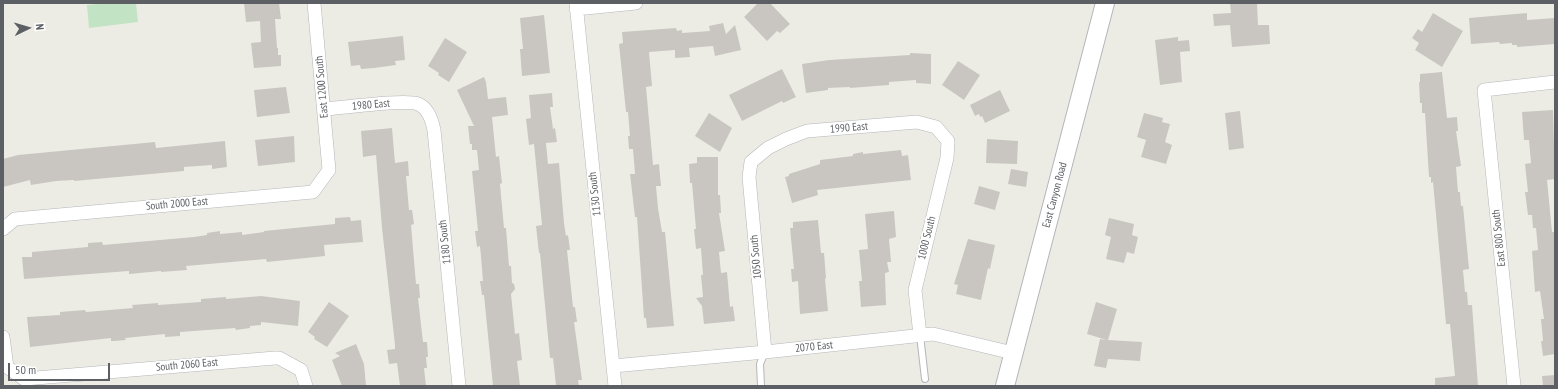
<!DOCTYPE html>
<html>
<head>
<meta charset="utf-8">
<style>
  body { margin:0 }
  #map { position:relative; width:1558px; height:389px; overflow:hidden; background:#edece4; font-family:"PT Sans Narrow",sans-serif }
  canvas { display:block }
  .frame { position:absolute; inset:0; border:4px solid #5c5f64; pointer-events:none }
  .north { position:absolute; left:8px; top:8px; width:40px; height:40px; -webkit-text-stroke:3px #fff; paint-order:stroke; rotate:85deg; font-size:11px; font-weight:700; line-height:16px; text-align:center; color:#5c5f64 }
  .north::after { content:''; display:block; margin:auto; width:14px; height:18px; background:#5c5f64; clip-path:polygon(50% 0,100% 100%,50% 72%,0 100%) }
  .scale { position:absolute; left:8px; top:363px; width:102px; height:18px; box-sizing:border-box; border:2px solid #5c5f64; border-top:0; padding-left:5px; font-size:12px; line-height:14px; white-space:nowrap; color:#5c5f64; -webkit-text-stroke:3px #fff; paint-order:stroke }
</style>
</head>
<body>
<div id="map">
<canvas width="1558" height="389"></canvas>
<div class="frame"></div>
<div class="north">N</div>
<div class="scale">50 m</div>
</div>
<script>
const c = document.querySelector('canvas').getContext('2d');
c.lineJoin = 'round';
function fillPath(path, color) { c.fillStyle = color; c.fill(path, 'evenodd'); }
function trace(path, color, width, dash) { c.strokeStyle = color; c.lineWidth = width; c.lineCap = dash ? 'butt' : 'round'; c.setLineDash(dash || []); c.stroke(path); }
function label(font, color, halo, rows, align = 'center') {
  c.font = font + ' "PT Sans Narrow",sans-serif'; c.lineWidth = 3.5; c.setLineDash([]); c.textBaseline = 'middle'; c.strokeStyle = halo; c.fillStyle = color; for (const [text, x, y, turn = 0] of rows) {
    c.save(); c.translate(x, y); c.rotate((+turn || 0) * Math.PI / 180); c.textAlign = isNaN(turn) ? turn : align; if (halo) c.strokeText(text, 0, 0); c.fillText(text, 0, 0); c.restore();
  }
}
const green = new Path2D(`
  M 108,3 L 136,3 L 138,22 L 89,28 L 87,5 Z`);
const building = new Path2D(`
  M 244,3 L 279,3 L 281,19 L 275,19 L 277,48 L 278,48 L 278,55 L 281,55 L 281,66 L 254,68 L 251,43 L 261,42 L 260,21 L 246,22 Z
  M 758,3 L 770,3 L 790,24 L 780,33 L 777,31 L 767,41 L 744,17 Z
  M 1230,3 L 1257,3 L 1258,25 L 1269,25 L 1270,44 L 1232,47 L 1230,25 L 1214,26 L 1213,14 L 1231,13 Z
  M 1433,13 L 1463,31 L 1442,67 L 1415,50 L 1419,43 L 1412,38 L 1418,29 L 1422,32 Z
  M 1527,13 L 1527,20 L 1555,18 L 1555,44 L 1517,47 L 1517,45 L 1512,45 L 1512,43 L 1500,44 L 1499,42 L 1471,44 L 1469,18 Z
  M 544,15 L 550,73 L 522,76 L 520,49 L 523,49 L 520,18 Z
  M 723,23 L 726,34 L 735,25 L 741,50 L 715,56 L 713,46 L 689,48 L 690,57 L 675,58 L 675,50 L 649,52 L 652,86 L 646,87 L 653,165 L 659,164 L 661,186 L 656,186 L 658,208 L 662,232 L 665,232 L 674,326 L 647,328 L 646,318 L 644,318 L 637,217 L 635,217 L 630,174 L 635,174 L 633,149 L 629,149 L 628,136 L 630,136 L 628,112 L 626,112 L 619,44 L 623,43 L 622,32 L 676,28 L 677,31 L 682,30 L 682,33 L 710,31 L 709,26 Z
  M 403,36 L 405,60 L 395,61 L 396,65 L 374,68 L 361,69 L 360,65 L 351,66 L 348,42 Z
  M 1178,37 L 1178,41 L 1189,40 L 1190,51 L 1180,52 L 1182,82 L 1160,85 L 1155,40 Z
  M 445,38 L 467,52 L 449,82 L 438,75 L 439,73 L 428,66 Z
  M 910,53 L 931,54 L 931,84 L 916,83 L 916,80 L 889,82 L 889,85 L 850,88 L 850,87 L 828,88 L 828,90 L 806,93 L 802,64 L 829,60 L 910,55 Z
  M 958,61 L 980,75 L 964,100 L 942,85 Z
  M 782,69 L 796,97 L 783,103 L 782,101 L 742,121 L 729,95 Z
  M 1442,72 L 1447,118 L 1457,117 L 1458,131 L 1456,131 L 1461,166 L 1456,167 L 1458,192 L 1460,192 L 1461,206 L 1463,206 L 1469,269 L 1463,270 L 1465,292 L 1467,292 L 1468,305 L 1472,305 L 1478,386 L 1435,386 L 1435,378 L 1455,376 L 1450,324 L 1446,324 L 1433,182 L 1431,183 L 1431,177 L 1429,177 L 1425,113 L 1422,113 L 1422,103 L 1420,103 L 1419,82 L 1420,82 L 1420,74 Z
  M 484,77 L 486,82 L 488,99 L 506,97 L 508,115 L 492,117 L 496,157 L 499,156 L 502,183 L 500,184 L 504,228 L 506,228 L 509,266 L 511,266 L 512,283 L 514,284 L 515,289 L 511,294 L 515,334 L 519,333 L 522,360 L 517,361 L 520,386 L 493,386 L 484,295 L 482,295 L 480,281 L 483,281 L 481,257 L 480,246 L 477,247 L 475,231 L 478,231 L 472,171 L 479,170 L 477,150 L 472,150 L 472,144 L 470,144 L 468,126 L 474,126 L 457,90 Z
  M 286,87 L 290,113 L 257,117 L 254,90 Z
  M 1000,90 L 1010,111 L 985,123 L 982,116 L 980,117 L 979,114 L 975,116 L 970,105 Z
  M 552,93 L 553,107 L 550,107 L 553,129 L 555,128 L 557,142 L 546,143 L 548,164 L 559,163 L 564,223 L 566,236 L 568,235 L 570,250 L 567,250 L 573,307 L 575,307 L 577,322 L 574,322 L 582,380 L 578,380 L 579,386 L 556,386 L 553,358 L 550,358 L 540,253 L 539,253 L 536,226 L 542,225 L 534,144 L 529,145 L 526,119 L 531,118 L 529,95 Z
  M 1553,110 L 1555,179 L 1547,180 L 1552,232 L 1555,232 L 1555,354 L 1543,356 L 1541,341 L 1543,341 L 1541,319 L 1544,319 L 1540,291 L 1535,292 L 1532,251 L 1538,250 L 1536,228 L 1533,228 L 1532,215 L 1528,215 L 1525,192 L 1528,192 L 1525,164 L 1531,163 L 1529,140 L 1524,140 L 1522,112 Z
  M 1240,111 L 1244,148 L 1229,150 L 1225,113 Z
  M 709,113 L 732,128 L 720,152 L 695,136 Z
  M 1144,113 L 1163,118 L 1162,122 L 1170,124 L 1165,142 L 1172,145 L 1166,164 L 1141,157 L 1146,140 L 1137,137 Z
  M 392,128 L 395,163 L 408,161 L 409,176 L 406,176 L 409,210 L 412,210 L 414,224 L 411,225 L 416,284 L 419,284 L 420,298 L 418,298 L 423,342 L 427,342 L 428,357 L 426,357 L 427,368 L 424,368 L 426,386 L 400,386 L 397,363 L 389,364 L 387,350 L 395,349 L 395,345 L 382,228 L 376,155 L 363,157 L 361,131 Z
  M 294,136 L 295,162 L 258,166 L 255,140 Z
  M 987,139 L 1018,141 L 1017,164 L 986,163 Z
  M 225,141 L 227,167 L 212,169 L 212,165 L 184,167 L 184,171 L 74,181 L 74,180 L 56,181 L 31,185 L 30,180 L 3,187 L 3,159 L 18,155 L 155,142 L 156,148 Z
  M 901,150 L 902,156 L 908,155 L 911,180 L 817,190 L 818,195 L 792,203 L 785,177 L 789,176 L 789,174 L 820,164 L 820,160 L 853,156 L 853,154 L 863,152 L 863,154 Z
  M 697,157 L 718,157 L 718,195 L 720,195 L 721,213 L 719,213 L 725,251 L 719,252 L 721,273 L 727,272 L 730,307 L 733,306 L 735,321 L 704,324 L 702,306 L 696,298 L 703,297 L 701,275 L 703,275 L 701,248 L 696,249 L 694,229 L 696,229 L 692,183 L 690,183 L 689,164 L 697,163 Z
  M 1011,169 L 1028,172 L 1026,187 L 1008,184 Z
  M 979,186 L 1000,192 L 995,210 L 974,204 Z
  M 894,211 L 896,237 L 889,239 L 891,262 L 887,262 L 889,272 L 885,273 L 886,305 L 861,307 L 859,281 L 862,281 L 859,250 L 868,249 L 865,214 Z
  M 350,217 L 351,221 L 361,220 L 363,242 L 324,245 L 325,256 L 267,262 L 266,259 L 186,266 L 187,270 L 161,272 L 161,271 L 129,274 L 129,271 L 24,279 L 22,257 L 32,257 L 32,252 L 88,247 L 88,243 L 102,242 L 103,245 L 194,237 L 207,235 L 207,233 L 220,231 L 220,234 L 242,232 L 242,235 L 264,232 L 264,231 L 335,224 L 335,218 Z
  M 1109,218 L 1134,224 L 1132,235 L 1138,237 L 1134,254 L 1127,252 L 1124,263 L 1106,259 L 1111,237 L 1105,235 Z
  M 818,220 L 821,253 L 824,253 L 826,278 L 825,279 L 828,311 L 800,314 L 798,281 L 792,282 L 791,269 L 794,269 L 790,228 L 793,228 L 793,222 Z
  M 968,239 L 995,245 L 990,269 L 988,268 L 981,300 L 956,294 L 958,285 L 954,284 Z
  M 261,296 L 300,301 L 298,326 L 261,322 L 261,325 L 250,326 L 250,328 L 236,330 L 235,328 L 180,332 L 180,336 L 165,337 L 165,334 L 125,338 L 126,340 L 114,341 L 111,341 L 111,338 L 30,347 L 27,317 L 60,315 L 60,312 L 85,310 L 86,312 L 133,308 L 132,305 L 158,303 L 158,305 L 201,302 L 201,299 L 226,297 L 226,299 Z
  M 329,302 L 349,316 L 327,347 L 314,339 L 315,337 L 308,332 Z
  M 1096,302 L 1117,309 L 1108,340 L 1142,342 L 1140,361 L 1108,359 L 1106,368 L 1094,366 L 1100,339 L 1107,340 L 1087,334 Z
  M 356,344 L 364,364 L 366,386 L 342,386 L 332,360 L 340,356 L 335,353 Z
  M 1555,375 L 1555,386 L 1543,386 L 1542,376 Z`);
const lane = new Path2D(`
  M 920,335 L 925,379
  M 761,386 L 760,364 L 765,352`);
const street = new Path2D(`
  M 576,3 L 615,386
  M 576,9 L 636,3
  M 324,109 C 341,108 406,99 418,104 C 428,108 432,120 434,130 L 459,386
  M 3,229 L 15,219 L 313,192 L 329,170 L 314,3
  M 3,337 L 7,367 L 24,379 L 275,358 L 279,358 L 301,370 L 306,386
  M 765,352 L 749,177 L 751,162 L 768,148 L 786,139 L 807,131 L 917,122 L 936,127 L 948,141 L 947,158 L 915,290 L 920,335
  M 613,366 L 765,352 L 933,334 L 1013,353
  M 1514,386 L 1484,90 L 1555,82`);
const secondary = new Path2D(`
  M 1005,386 L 1105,3`);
const streetNames = [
  ["East 1200 South",322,87,-95],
  ["1980 East",371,105,-5],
  ["1990 East",849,128,-5],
  ["1130 South",595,194,-96],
  ["East Canyon Road",1055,195,-75],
  ["South 2000 East",177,204,-5],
  ["1000 South",927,238,-76],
  ["East 800 South",1499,238,-96],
  ["1180 South",445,242,-96],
  ["1050 South",756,257,-95],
  ["2070 East",814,347,-6],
  ["South 2060 East",187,365,-5]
];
fillPath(green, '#c2e3c4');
fillPath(building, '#c9c6c2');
trace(lane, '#b4b6ba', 8);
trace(street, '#b4b6ba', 14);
trace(secondary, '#b3b6bb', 20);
trace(lane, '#fff', 6);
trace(street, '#fff', 13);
trace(secondary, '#fff', 18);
label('11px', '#5c5f64', '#fff', streetNames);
</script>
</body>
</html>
